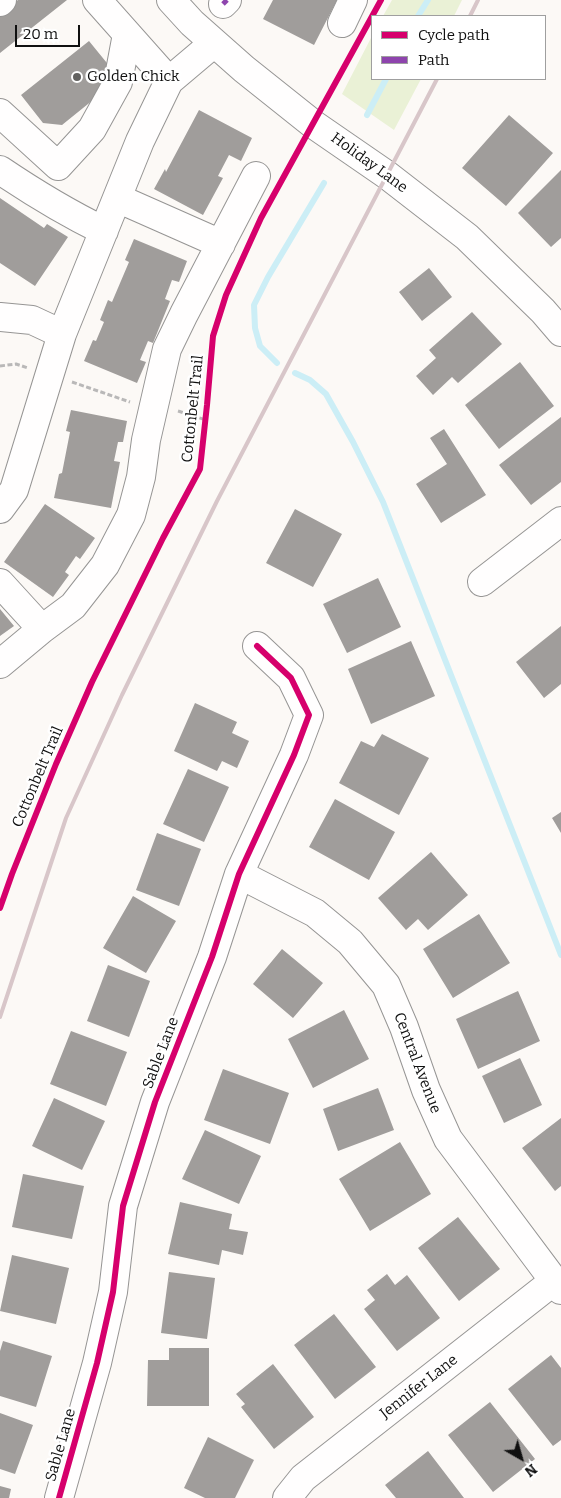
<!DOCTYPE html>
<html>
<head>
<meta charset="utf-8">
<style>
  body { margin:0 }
  #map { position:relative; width:561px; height:1498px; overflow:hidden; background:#fcf9f6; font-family:Bitter,serif }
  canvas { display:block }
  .legend { position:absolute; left:371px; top:15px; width:175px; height:65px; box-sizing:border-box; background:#fff; border:1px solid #9f9f9f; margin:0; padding:6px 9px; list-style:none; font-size:15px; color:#101010 }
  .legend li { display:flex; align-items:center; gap:10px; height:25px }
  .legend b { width:25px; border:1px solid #9f9f9f }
  .north { position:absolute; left:496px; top:1433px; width:50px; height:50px; -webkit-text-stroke:4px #fff; paint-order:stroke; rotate:142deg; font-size:14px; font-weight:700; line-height:20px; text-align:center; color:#101010 }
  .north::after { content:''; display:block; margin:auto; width:18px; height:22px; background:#101010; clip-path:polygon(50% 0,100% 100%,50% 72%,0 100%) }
  .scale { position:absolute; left:15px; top:25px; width:65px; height:22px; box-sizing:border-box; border:2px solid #101010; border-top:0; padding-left:6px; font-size:15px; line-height:18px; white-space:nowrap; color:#101010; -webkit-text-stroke:4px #fff; paint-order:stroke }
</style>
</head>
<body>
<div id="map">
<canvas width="561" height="1498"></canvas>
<ul class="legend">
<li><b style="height:6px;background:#d6006c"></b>Cycle path</li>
<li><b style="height:6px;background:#8e44ad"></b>Path</li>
</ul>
<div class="north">N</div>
<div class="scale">20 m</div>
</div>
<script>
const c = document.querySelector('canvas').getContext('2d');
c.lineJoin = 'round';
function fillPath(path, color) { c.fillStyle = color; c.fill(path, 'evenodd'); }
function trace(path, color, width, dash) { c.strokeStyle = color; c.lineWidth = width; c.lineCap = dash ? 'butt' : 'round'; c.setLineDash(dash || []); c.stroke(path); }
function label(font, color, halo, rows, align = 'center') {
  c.font = font + ' Bitter,serif'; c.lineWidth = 5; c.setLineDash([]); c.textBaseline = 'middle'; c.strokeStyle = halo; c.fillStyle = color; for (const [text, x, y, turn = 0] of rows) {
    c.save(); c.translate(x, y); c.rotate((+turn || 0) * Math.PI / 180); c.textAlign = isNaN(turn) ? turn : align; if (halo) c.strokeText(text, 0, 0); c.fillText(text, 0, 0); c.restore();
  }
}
const green = new Path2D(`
  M 392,0 L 462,0 L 454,16 L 383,16 Z
  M 372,36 L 372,79 L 421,79 L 394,130 L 342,94 Z`);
const stream = new Path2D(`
  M 418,16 L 428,0
  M 367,115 L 386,79
  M 277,363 L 260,346 L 255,328 L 254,305 L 268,277 L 324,183
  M 295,373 L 310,380 L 326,394 L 353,442 L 383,502 L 561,955`);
const building = new Path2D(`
  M 18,0 L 67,0 L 0,53 L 0,14 Z
  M 273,0 L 337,0 L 314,45 L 263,19 Z
  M 89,41 L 111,68 L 109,87 L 62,125 L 43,123 L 21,95 Z
  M 199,110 L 252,138 L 241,161 L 229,155 L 218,176 L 223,178 L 203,215 L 154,189 L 165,169 L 166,172 Z
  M 509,115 L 553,153 L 506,206 L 462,168 Z
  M 561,170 L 561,238 L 551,247 L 518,213 Z
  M 0,198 L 44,228 L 47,224 L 68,237 L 35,286 L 0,263 Z
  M 134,239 L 187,261 L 179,282 L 172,280 L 165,299 L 170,301 L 153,343 L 148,341 L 140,360 L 146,362 L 137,383 L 84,361 L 93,340 L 96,341 L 104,322 L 100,320 L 108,300 L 112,302 L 129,262 L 125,260 Z
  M 429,268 L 452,297 L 422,321 L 399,292 Z
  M 472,312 L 502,344 L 458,383 L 452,377 L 433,395 L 416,376 L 436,358 L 429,350 Z
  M 520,362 L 554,406 L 499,449 L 465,405 Z
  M 71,410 L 127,421 L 123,442 L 118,442 L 114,461 L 120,462 L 111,508 L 54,498 L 59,474 L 62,473 L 70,432 L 66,431 Z
  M 561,417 L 561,482 L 531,505 L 499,465 Z
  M 444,429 L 486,495 L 441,523 L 416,484 L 447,464 L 430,438 Z
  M 45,504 L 95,538 L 80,559 L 76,556 L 65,572 L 69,575 L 53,597 L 4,562 Z
  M 295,509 L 342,534 L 313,587 L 266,563 Z
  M 378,578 L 401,627 L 347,653 L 323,604 Z
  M 0,609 L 14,626 L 0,636 Z
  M 561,626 L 561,684 L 544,698 L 516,662 Z
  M 411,641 L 435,696 L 371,724 L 348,669 Z
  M 195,703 L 237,722 L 232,733 L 249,741 L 237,768 L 222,761 L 217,771 L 174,751 Z
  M 382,734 L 429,758 L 399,815 L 339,783 L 361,741 L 374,747 Z
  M 188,769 L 229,787 L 204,842 L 163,824 Z
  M 335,799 L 395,832 L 369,880 L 309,847 Z
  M 561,812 L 561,833 L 552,818 Z
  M 157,833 L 201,849 L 179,906 L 136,890 Z
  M 431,852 L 468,895 L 428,930 L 418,919 L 406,930 L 378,898 Z
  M 133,896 L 176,921 L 146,973 L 103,948 Z
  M 479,914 L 510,963 L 453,998 L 423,949 Z
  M 282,949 L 323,983 L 293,1018 L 253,984 Z
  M 108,965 L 150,981 L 129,1037 L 87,1021 Z
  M 518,991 L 540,1041 L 478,1069 L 456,1019 Z
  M 344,1010 L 369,1059 L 313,1088 L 288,1039 Z
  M 71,1031 L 127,1052 L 106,1106 L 50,1084 Z
  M 520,1058 L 542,1105 L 504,1123 L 482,1076 Z
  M 223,1069 L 289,1093 L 270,1144 L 204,1120 Z
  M 378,1088 L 394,1130 L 338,1151 L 323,1109 Z
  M 54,1098 L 105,1121 L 82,1170 L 32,1146 Z
  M 561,1118 L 561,1186 L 555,1191 L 522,1148 Z
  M 205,1130 L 261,1156 L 239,1204 L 182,1179 Z
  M 400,1142 L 431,1194 L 370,1231 L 339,1179 Z
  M 23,1174 L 84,1186 L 72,1239 L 12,1227 Z
  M 180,1202 L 232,1214 L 229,1229 L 248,1232 L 243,1255 L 222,1250 L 219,1265 L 168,1254 Z
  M 458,1217 L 500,1269 L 459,1301 L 418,1248 Z
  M 12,1255 L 69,1268 L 56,1324 L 0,1311 Z
  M 169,1272 L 215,1278 L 207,1339 L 161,1333 Z
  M 387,1274 L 395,1285 L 407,1275 L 440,1318 L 397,1351 L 364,1309 L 375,1300 L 367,1290 Z
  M 334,1314 L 376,1367 L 335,1399 L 294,1345 Z
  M 3,1341 L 52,1356 L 36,1407 L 0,1396 L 0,1351 Z
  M 169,1348 L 209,1348 L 209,1406 L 147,1406 L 148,1360 L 169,1360 Z
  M 551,1355 L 561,1368 L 561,1440 L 553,1446 L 508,1389 Z
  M 273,1364 L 314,1417 L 274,1449 L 241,1407 L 245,1404 L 236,1394 Z
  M 490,1402 L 535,1459 L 493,1492 L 448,1435 Z
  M 0,1413 L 33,1425 L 15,1474 L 0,1469 Z
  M 208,1437 L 254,1460 L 235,1498 L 205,1498 L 184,1488 Z
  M 428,1451 L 464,1498 L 396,1498 L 385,1485 Z
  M 0,1486 L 11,1489 L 9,1498 L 0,1498 Z`);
const path = new Path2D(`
  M 0,366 L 16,364 L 28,368
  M 72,382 L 130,402
  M 178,411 L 206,420`);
const minor = new Path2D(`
  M 97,0 L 169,81 L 214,43
  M 171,0 L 192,23 L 244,69 L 313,124 L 387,175 L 467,237 L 543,311 L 561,332
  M 0,2 L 2,0
  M 223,4 L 227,0
  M 342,23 L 353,0
  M 0,113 L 58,166 L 92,129 L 118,82 L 127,34
  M 0,170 C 34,193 67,213 104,231
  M 117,198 L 221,244
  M 0,317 L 32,320 L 62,334
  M 0,509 L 14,490 L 62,334 L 140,141 L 169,81
  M 482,582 L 561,521
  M 0,583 L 42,629 L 73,606 L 105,565 L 131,515 L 141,477 L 146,440 L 167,349 L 184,314 L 256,176
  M 0,664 L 42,629
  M 239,874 L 315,913 L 350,942 L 386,985 L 404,1027 L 426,1090 L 448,1139 L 561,1290
  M 59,1498 L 97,1363 L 113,1292 L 123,1206 L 155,1102 L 212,957 L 239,874 L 294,755 L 309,715 L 291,678 L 257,646
  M 287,1498 L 303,1478 L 554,1281`);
const rail = new Path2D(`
  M 470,16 L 478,0
  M 0,1017 L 66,818 L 122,695 L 217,501 L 437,79`);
const quiet = new Path2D(`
  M 223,4 L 227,0`);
const cycleway = new Path2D(`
  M 0,908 L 12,874 L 56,764 L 92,682 L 163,538 L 200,469 L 207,405 L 213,336 L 226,295 L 261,218 L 381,0
  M 59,1498 L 97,1363 L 113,1292 L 123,1206 L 155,1102 L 212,957 L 239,874 L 294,755 L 309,715 L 291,678 L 257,646`);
const markers = [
  [77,77,5,"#636260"]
];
const poiNames = [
  ["Golden Chick",87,77]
];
const streetNames = [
  ["Holiday Lane",369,163,36],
  ["Cottonbelt Trail",193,409,-84],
  ["Cottonbelt Trail",38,777,-67],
  ["Sable Lane",161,1053,-69],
  ["Central Avenue",417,1063,69],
  ["Jennifer Lane",419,1387,-38],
  ["Sable Lane",61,1445,-74]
];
fillPath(green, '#eaf1d6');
trace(stream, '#cceef6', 6);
fillPath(building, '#a09d9b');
trace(minor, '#969594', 30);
trace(path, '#b9b8b8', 3, [5, 2.5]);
trace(minor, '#fffefe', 28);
trace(rail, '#d8c6c9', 4);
trace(quiet, '#8e44ad', 5, [10, 5]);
trace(cycleway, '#d6006c', 6);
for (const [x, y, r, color] of markers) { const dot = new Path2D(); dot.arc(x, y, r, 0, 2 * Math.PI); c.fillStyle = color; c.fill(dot); trace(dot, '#fff', 2); }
label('15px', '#101010', '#fff', poiNames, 'left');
label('15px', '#101010', '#fff', streetNames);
</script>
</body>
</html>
